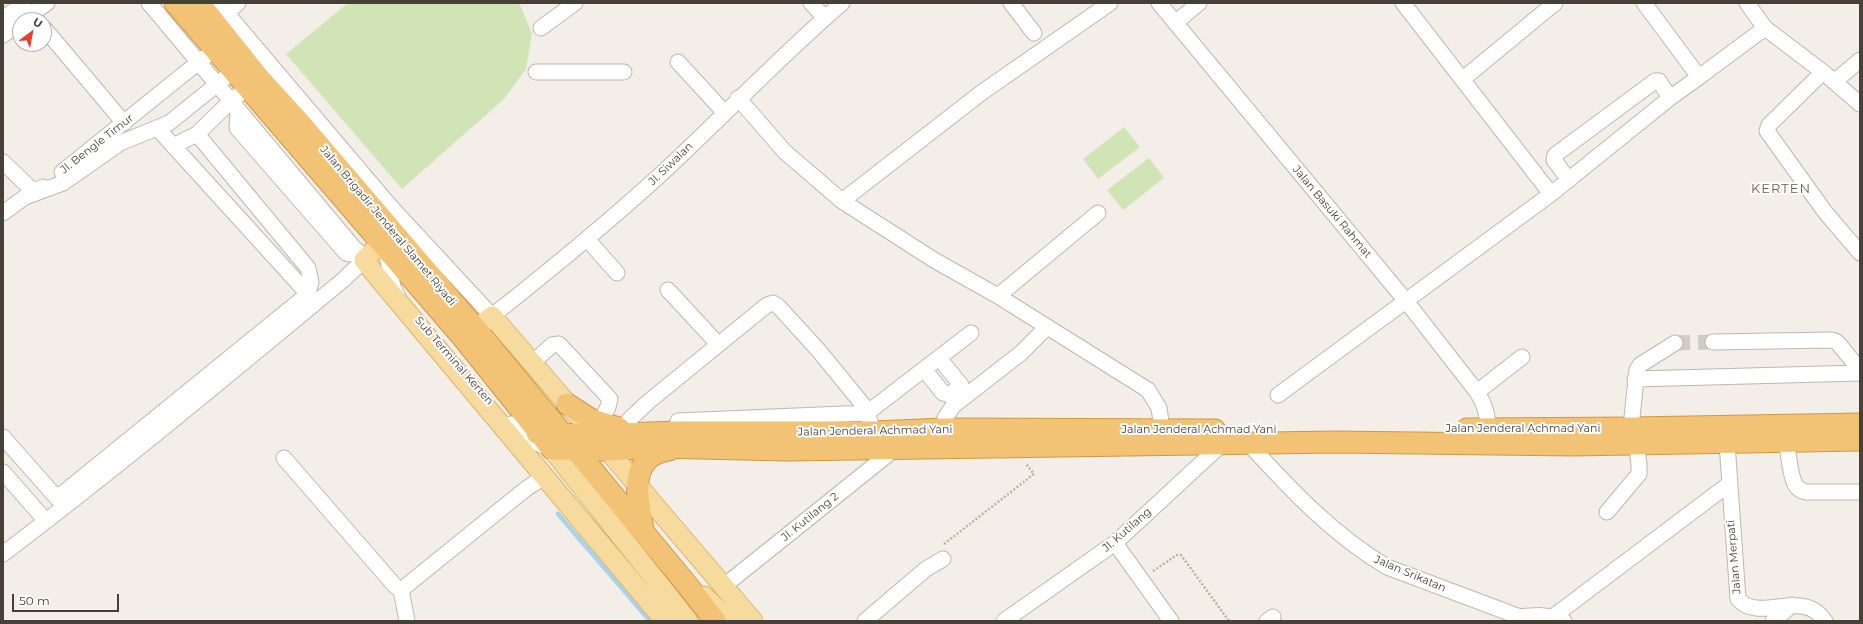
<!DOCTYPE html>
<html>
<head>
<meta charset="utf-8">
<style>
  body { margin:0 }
  #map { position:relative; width:1863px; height:624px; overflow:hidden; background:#f3efe8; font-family:Montserrat,sans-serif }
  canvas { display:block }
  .frame { position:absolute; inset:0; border:4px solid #464038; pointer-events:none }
  .north { position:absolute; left:12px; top:12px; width:40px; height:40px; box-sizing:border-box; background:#fff; border:1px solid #b5b3af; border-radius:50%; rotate:32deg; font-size:11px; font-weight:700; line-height:16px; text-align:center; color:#464038 }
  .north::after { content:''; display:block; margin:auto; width:14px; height:18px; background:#e93f2a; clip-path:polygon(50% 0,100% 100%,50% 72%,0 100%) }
  .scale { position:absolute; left:12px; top:594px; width:107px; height:18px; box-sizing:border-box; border:2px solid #464038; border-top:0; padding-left:5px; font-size:12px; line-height:14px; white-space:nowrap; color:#464038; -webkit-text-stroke:3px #fff; paint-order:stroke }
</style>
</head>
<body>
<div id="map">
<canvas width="1863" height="624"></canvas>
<div class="frame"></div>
<div class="north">U</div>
<div class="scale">50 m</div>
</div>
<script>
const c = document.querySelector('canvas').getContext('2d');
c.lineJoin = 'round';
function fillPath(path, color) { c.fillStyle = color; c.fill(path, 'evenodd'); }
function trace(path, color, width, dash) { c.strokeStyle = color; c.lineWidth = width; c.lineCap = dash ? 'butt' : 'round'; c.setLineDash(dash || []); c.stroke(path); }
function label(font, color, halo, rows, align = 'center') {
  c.font = font + ' Montserrat,sans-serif'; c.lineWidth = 4; c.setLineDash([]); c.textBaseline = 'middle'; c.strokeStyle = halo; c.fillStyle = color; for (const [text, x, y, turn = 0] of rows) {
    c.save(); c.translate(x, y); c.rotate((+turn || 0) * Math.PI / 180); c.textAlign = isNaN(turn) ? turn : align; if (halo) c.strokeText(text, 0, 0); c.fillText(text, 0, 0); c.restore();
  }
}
const green = new Path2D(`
  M 348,3 L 519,3 L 532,33 L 526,69 L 504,99 L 402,189 L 286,54 Z
  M 1124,127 L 1140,147 L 1098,179 L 1083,159 Z
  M 1149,158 L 1164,178 L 1123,210 L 1107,190 Z`);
const stream = new Path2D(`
  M 558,514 L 650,621`);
const minorTunnel = new Path2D(`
  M 1675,343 L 1713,342`);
const path = new Path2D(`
  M 944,544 L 1034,474 L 1026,464
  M 1153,571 L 1177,555 L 1181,555 L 1229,621`);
const minor = new Path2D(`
  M 218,3 L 391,207 L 492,316 C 549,271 605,225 659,176 C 721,119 778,58 842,3
  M 811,3 L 825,18
  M 1011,3 L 1034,33
  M 1159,3 L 1406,301 L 1477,392 C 1485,405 1488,415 1488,429
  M 1403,3 L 1551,194
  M 1644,3 L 1699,77 L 1765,28 L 1747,3
  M 227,13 L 238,3
  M 3,19 L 24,3
  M 23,20 L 47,3
  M 1175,23 L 1199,3
  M 44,28 L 124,123
  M 541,28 L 575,3
  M 1765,28 L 1823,72 L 1860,104
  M 3,35 L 20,23
  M 678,62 L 724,112
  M 536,72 L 624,72
  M 1823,72 L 1769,125 L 1767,131 L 1825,212 L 1860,253
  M 1463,79 L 1555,3
  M 1834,82 L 1860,60
  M 738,98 L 785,152 L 842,201 L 934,260 L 998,296 L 1148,390 L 1159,408 L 1162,429
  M 238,111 L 237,128 L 346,253 L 349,254 L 357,250
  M 158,129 L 308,294
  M 173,146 L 197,134
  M 3,162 L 31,189 L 36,190 L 43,187
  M 62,172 L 205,57
  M 1569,180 L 1554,160 L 1555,155 L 1655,81 L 1659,81 L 1670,98
  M 842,201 L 981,93 L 1110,3
  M 3,213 L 25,197 L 63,183 L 120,143 L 169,123 L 241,65
  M 587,239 L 617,273
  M 386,249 L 393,287 L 397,295
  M 668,290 L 718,344
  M 998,296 L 1098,213
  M 1713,342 L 1832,340 L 1837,342 L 1860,370
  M 532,363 L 552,345 L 559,344 L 610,399 L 608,407 L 596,430
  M 924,369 L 943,393 L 949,395 L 961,385 L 939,358
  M 1635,379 L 1860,373
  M 1477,392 L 1522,357
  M 1278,395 L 1551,194 L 1670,98 L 1699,77
  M 511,424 L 522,437 L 549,448
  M 944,429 L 945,418 L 953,406 L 1021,353 L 1047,327
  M 677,432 L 678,421 L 867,413 L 971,333
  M 3,437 L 63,505
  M 616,439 L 629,420 L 648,402 L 767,305 L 773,303 L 779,307 L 819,351 L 864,406 L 874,432
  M 1787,442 C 1788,453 1790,476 1796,486 C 1798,489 1802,491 1806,492 L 1860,492
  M 1248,443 C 1290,489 1333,535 1387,567 L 1520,617 C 1536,615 1549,614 1564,621
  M 1727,443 L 1738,599 C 1760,624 1803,587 1825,621
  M 284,458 L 395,586 L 401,590 L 527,488 L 544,477
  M 3,472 L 46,521
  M 57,498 L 308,294 L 311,282 L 308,268 L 197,134 L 229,103 L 255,81
  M 1607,512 L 1639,474 L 1639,464 L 1632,417 L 1637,370 L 1640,365 L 1675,343
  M 1115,543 L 1171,621
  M 3,554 C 119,466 231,373 343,280 L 364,260 L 149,3
  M 724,586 L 896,448
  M 401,590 L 407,621
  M 1554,616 L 1729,484
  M 865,621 L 926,569 L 943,559
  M 1004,621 L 1115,543 L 1222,444
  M 1267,621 L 1273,617
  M 1773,621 L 1792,605`);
const major = new Path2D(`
  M 381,243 L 364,260 L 371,269 L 665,621
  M 476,329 L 492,316 L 577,415
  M 600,441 L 753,621
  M 552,449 L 688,621
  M 704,596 L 730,621`);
const highway = new Path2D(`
  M 175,3 L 464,339 L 552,449 L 609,450 L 655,447 L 787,450 L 1336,442 L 1573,445 L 1860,440
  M 199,3 L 259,78 L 300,123 L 476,329 L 688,586 L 715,621
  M 567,404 L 592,420 L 619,428
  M 1467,429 L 1633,428 L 1860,424
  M 537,433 L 593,435 L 677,432 L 874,432 L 944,429 L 1215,430
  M 643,529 C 638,499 626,457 669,450`);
const streetNames = [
  ["Jl. Bengle Timur",97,144,-38],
  ["Jl. Siwalan",671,164,-44],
  ["Jalan Basuki Rahmat",1332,212,50],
  ["Jalan Brigadir Jenderal Slamet Riyadi",388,226,50],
  ["Sub Terminal Kerten",454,361,49],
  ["Jalan Jenderal Achmad Yani",1523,429],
  ["Jalan Jenderal Achmad Yani",1199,430],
  ["Jalan Jenderal Achmad Yani",875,431,-1],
  ["Jl. Kutilang 2",810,517,-39],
  ["Jl. Kutilang",1127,530,-41],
  ["Jalan Merpati",1734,557,-95],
  ["Jalan Srikatan",1410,574,23]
];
const quarterNames = [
  ["KERTEN",1781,189]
];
fillPath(green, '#d0e4b5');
trace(stream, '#aad3eb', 4.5);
trace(minorTunnel, '#d0ccc5', 15, [15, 8]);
trace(minor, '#beb7ac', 17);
trace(major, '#dab66f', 21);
trace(highway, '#d19844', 23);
trace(path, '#beb29e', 2.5, [2, 2]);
trace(minor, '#fff', 15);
trace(major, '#f6da9e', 19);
trace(highway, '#f2c374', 21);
label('11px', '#464038', '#fff', streetNames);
c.letterSpacing = '1px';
label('13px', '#685d50', '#fff', quarterNames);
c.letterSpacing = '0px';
</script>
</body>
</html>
